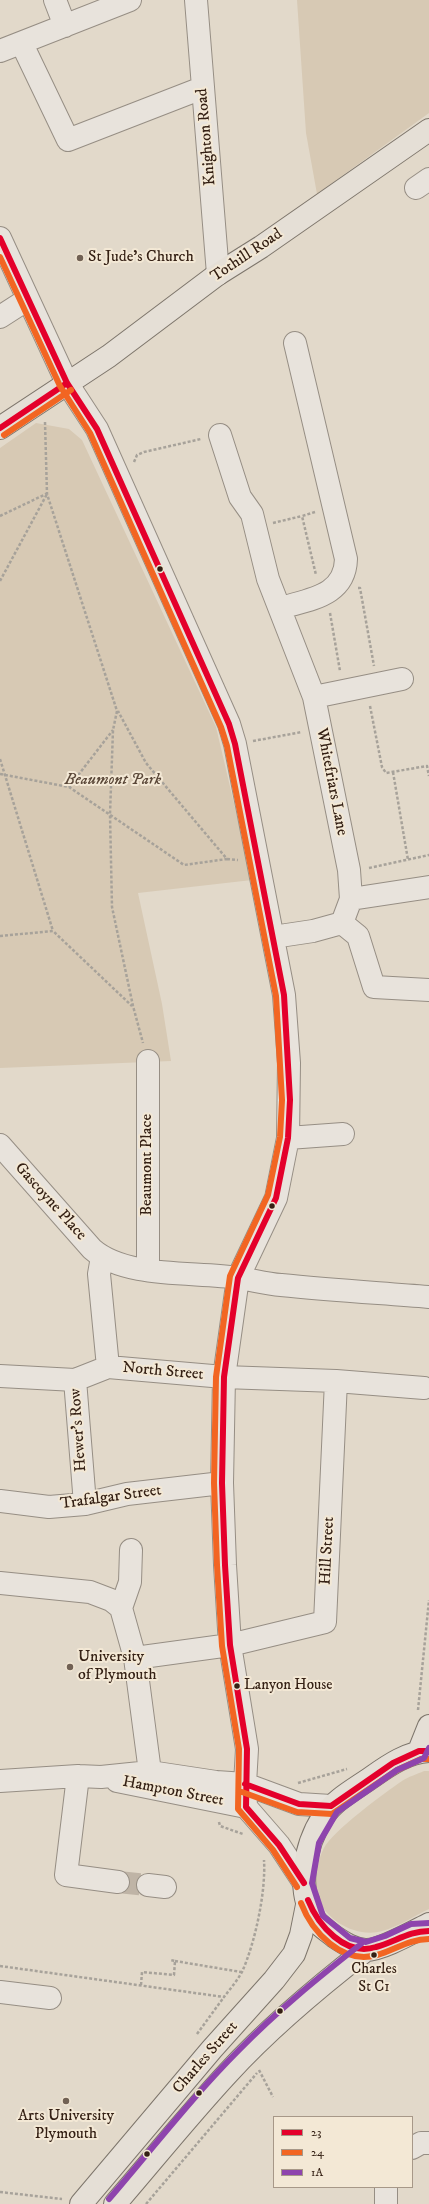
<!DOCTYPE html>
<html>
<head>
<meta charset="utf-8">
<style>
  body { margin:0 }
  #map { position:relative; width:429px; height:2204px; overflow:hidden; background:#e2d9ca; font-family:"IM FELL DW Pica",serif }
  canvas { display:block }
  .legend { position:absolute; left:273px; top:2116px; width:140px; height:72px; box-sizing:border-box; background:#f3e8d5; border:1px solid #a79888; margin:0; padding:5px 7px; list-style:none; font-size:12px; color:#342014 }
  .legend li { display:flex; align-items:center; gap:8px; height:20px }
  .legend b { width:20px; border:1px solid #a79888 }
</style>
</head>
<body>
<div id="map">
<canvas width="429" height="2204"></canvas>
<ul class="legend">
<li><b style="height:5px;background:#e4002b"></b>23</li>
<li><b style="height:5px;background:#f26522"></b>24</li>
<li><b style="height:5px;background:#8e44ad"></b>1A</li>
</ul>
</div>
<script>
const c = document.querySelector('canvas').getContext('2d');
c.lineJoin = 'round';
function fillPath(path, color) { c.fillStyle = color; c.fill(path, 'evenodd'); }
function trace(path, color, width, dash) { c.strokeStyle = color; c.lineWidth = width; c.lineCap = dash ? 'butt' : 'round'; c.setLineDash(dash || []); c.stroke(path); }
function label(font, color, halo, rows, align = 'center') {
  c.font = font + ' "IM FELL DW Pica",serif'; c.lineWidth = 4; c.setLineDash([]); c.textBaseline = 'middle'; c.strokeStyle = halo; c.fillStyle = color; for (const [text, x, y, turn = 0] of rows) {
    c.save(); c.translate(x, y); c.rotate((+turn || 0) * Math.PI / 180); c.textAlign = isNaN(turn) ? turn : align; if (halo) c.strokeText(text, 0, 0); c.fillText(text, 0, 0); c.restore();
  }
}
const green = new Path2D(`
  M 297,0 L 429,0 L 429,113 L 317,194 L 306,133 Z
  M 36,423 L 69,429 L 82,440 L 216,727 L 252,880 L 138,893 L 162,1004 L 171,1061 L 0,1068 L 0,448 Z
  M 424,1771 L 429,1771 L 429,1909 C 414,1916 398,1927 382,1931 C 358,1938 327,1922 318,1898 C 313,1884 317,1861 324,1848 C 333,1831 384,1793 402,1781 C 408,1777 417,1774 424,1771 Z`);
const minorTunnel = new Path2D(`
  M 118,1882 L 148,1885`);
const path = new Path2D(`
  M 45,422 L 47,494 L 117,711 L 113,730 L 110,814 L 112,907 L 133,1006 L 143,1043
  M 134,462 L 137,455 L 144,452 L 201,439
  M 315,512 L 302,516 L 316,575
  M 0,516 L 46,494
  M 273,523 L 302,516
  M 0,581 L 47,494
  M 358,588 L 360,588 L 374,666
  M 330,613 L 340,671
  M 370,706 L 382,767 L 386,773 L 427,766 L 429,776
  M 253,741 L 302,732
  M 0,759 L 53,931
  M 393,772 L 408,860
  M 0,774 L 69,787 L 184,865 L 227,859 L 146,763 L 118,711
  M 69,787 L 113,730
  M 227,859 L 238,860
  M 369,868 L 429,855
  M 0,936 L 53,931 L 132,1006
  M 418,1710 L 429,1600
  M 298,1783 L 347,1769
  M 219,1822 L 220,1826 L 243,1834
  M 175,1961 L 241,1972
  M 0,1966 L 224,1997 C 230,1989 237,1981 242,1972 C 255,1943 266,1892 264,1860
  M 141,1985 L 142,1972 L 174,1975 L 175,1961 L 170,1960
  M 197,2034 L 224,1997
  M 259,2070 L 273,2097
  M 0,2192 L 62,2199
  M 146,2204 L 257,2073`);
const minor = new Path2D(`
  M 55,0 L 65,26
  M 196,0 L 218,274
  M 22,44 L 68,140 L 202,88
  M 0,51 L 130,0
  M 416,188 L 429,179
  M 0,238 L 67,383 L 97,429 L 229,724 L 235,744 L 284,995 L 289,1063 L 288,1138 L 276,1198 L 238,1278 L 224,1377 L 222,1483 L 225,1565 L 230,1645 L 247,1749 L 245,1784 L 246,1807
  M 0,317 L 28,299
  M 220,435 L 240,497 L 252,514 L 268,579 L 314,697 L 349,870 L 351,899 L 342,923 L 313,931 L 273,937
  M 281,608 C 310,599 345,596 346,559 L 295,343
  M 314,697 L 402,679
  M 351,899 L 429,887
  M 342,923 L 358,936 L 374,987 L 429,990
  M 288,1138 L 343,1134
  M 0,1145 L 92,1249 C 126,1279 195,1271 239,1278 C 253,1280 266,1284 281,1285 C 330,1290 380,1293 429,1297
  M 102,1257 L 99,1274 L 108,1367
  M 148,1270 L 148,1061
  M 0,1376 L 75,1380 L 108,1367 L 224,1377 L 336,1381 L 424,1388
  M 75,1380 L 85,1504
  M 0,1501 L 49,1507 L 85,1504 L 127,1494 L 222,1483
  M 0,1583 L 90,1592 L 111,1600 L 121,1608 L 135,1658 L 150,1772
  M 121,1608 L 130,1582 L 131,1550
  M 135,1658 L 230,1645 L 325,1622 L 336,1381
  M 78,1776 L 66,1875 L 118,1882
  M 0,1781 L 78,1776 L 101,1777 L 150,1772 L 216,1782 L 245,1784 L 299,1804 L 331,1806
  M 117,1781 L 246,1807 L 279,1845 L 304,1883
  M 148,1885 L 165,1887
  M 0,1992 L 50,1998
  M 412,2148 L 421,2143 L 429,2143
  M 386,2187 L 386,2204`);
const major = new Path2D(`
  M 0,428 L 109,356 L 218,274 L 261,247 L 429,130
  M 419,1751 L 429,1726
  M 429,1751 C 408,1752 389,1765 372,1777 C 355,1789 334,1800 323,1817 C 305,1845 295,1892 316,1921 C 321,1927 329,1932 335,1937 C 344,1943 353,1949 365,1950 C 380,1951 415,1931 429,1924
  M 81,2204 L 212,2049 L 274,1980 L 294,1954 L 301,1935 L 308,1900
  M 115,2204 C 153,2160 189,2115 228,2073 C 269,2028 317,1988 366,1950`);
const bus1 = new Path2D(`
  M 0,238 L 67,383 L 97,429 L 229,724 L 235,744 L 284,995 L 290,1100 L 288,1138 L 276,1198 L 238,1278 L 224,1377 L 222,1483 L 225,1565 L 230,1645 L 247,1749 L 246,1807 L 279,1845 L 304,1883
  M 0,428 L 67,383
  M 245,1784 L 299,1804 L 331,1806 L 393,1763 L 419,1751 L 429,1751
  M 308,1900 C 318,1925 345,1957 376,1947 C 395,1942 409,1931 429,1931`);
const bus2 = new Path2D(`
  M 0,257 L 60,386 L 90,433 L 221,727 L 227,746 L 276,996 L 282,1100 L 280,1137 L 268,1195 L 230,1276 L 216,1377 L 214,1483 L 217,1565 L 222,1646 L 239,1749 L 238,1809 L 273,1850 L 297,1887
  M 4,435 L 71,390
  M 242,1792 L 297,1812 L 332,1814 L 397,1770 L 421,1759 L 429,1759
  M 301,1903 C 312,1932 342,1965 377,1955 C 395,1950 409,1939 429,1939`);
const bus3 = new Path2D(`
  M 429,1923 L 411,1924 L 385,1936 L 366,1942 L 350,1938 L 323,1916 L 312,1883 L 319,1843 L 337,1812 L 397,1770 L 424,1758 L 429,1748
  M 109,2199 C 152,2149 193,2096 239,2050 C 277,2011 319,1977 361,1944`);
const markers = [
  [80,258,4,"#716154"],
  [160,569,3.5,"#342014"],
  [272,1206,3.5,"#342014"],
  [70,1667,4,"#716154"],
  [237,1686,3.5,"#342014"],
  [374,1955,3.5,"#342014"],
  [280,2011,3.5,"#342014"],
  [199,2093,3.5,"#342014"],
  [66,2101,4,"#716154"],
  [147,2154,3.5,"#342014"]
];
const busNames = [
  ["Lanyon House",244,1686],
  ["Charles",374,1970,"center"],
  ["St C1",374,1988,"center"]
];
const streetNames = [
  ["Knighton Road",207,137,-95],
  ["Tothill Road",247,256,-34],
  ["Whitefriars Lane",331,782,79],
  ["Beaumont Place",148,1165,-90],
  ["Gascoyne Place",50,1202,48],
  ["North Street",163,1372,5],
  ["Hewer's Row",79,1430,-94],
  ["Trafalgar Street",111,1498,-8],
  ["Hill Street",328,1551,-87],
  ["Hampton Street",173,1792,11],
  ["Charles Street",206,2058,-49]
];
const poiNames = [
  ["St Jude's Church",88,258],
  ["University",78,1658],
  ["of Plymouth",78,1676],
  ["Arts University",66,2117,"center"],
  ["Plymouth",66,2135,"center"]
];
const parkNames = [
  ["Beaumont Park",113,781]
];
fillPath(green, '#d7c9b4');
trace(minorTunnel, '#bfb4a6', 22, [22, 11]);
trace(minor, '#968e84', 24);
trace(major, '#7d756b', 24);
trace(path, '#a7a29a', 2.5, [3, 2]);
trace(minor, '#e8e3dc', 22);
trace(major, '#e5dfd6', 22);
trace(bus1, '#e4002b', 6);
trace(bus2, '#f26522', 6);
trace(bus3, '#8e44ad', 6);
for (const [x, y, r, color] of markers) { const dot = new Path2D(); dot.arc(x, y, r, 0, 2 * Math.PI); c.fillStyle = color; c.fill(dot); trace(dot, '#f3e8d5', 1.5); }
label('15px', '#342014', '#f3e8d5', busNames, 'left');
label('16px', '#342014', '#f3e8d5', streetNames);
label('16px', '#342014', '#f3e8d5', poiNames, 'left');
label('italic 16px', '#5a4738', '#f3e8d5', parkNames);
</script>
</body>
</html>
